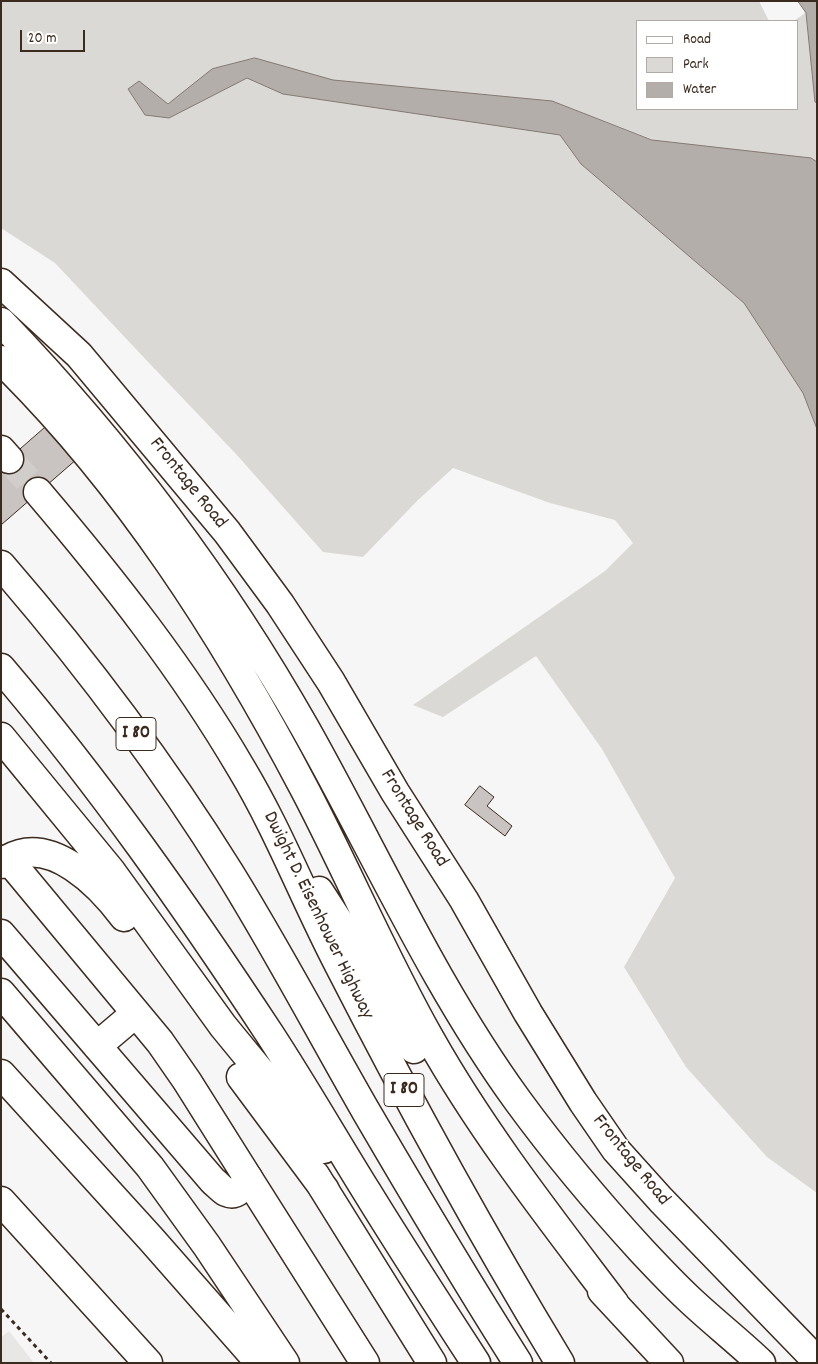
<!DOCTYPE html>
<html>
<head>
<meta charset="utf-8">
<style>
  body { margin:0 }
  #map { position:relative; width:818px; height:1364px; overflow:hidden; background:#f7f6f6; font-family:Dekko,sans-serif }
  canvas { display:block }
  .frame { position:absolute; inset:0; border:2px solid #3b2a1e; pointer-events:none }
  .legend { position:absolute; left:636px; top:20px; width:162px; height:90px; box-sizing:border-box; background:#fff; border:1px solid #b1aaa5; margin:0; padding:6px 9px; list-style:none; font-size:15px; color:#3b2a1e }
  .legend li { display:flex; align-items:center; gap:10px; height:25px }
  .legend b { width:25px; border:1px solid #b1aaa5 }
  .scale { position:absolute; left:20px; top:30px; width:65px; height:22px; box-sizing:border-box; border:2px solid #3b2a1e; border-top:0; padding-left:6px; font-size:15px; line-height:18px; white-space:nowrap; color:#3b2a1e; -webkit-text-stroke:4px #fff; paint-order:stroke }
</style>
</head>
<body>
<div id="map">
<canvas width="818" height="1364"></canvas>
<div class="frame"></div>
<ul class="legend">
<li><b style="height:6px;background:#fff"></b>Road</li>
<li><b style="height:14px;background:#dbd9d6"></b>Park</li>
<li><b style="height:14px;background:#b4aeaa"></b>Water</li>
</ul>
<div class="scale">20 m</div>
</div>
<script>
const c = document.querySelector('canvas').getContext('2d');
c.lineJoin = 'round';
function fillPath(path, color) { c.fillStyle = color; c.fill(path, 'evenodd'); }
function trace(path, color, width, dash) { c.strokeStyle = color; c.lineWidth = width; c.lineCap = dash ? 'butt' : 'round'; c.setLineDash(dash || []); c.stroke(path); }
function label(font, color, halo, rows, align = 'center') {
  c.font = font + ' Dekko,sans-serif'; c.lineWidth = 4; c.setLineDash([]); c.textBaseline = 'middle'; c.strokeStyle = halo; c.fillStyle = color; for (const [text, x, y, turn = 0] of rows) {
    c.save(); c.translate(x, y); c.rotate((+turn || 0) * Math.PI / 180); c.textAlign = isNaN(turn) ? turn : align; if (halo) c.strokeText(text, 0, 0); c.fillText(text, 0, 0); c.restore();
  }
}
const built = new Path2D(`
  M 9,1331 L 34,1363 L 1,1363 L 1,1337 Z`);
const green = new Path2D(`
  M 1,1 L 759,1 L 769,21 L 637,21 L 637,109 L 797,109 L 797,21 L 794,21 L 805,13 L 798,1 L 817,1 L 817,330 L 652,139 L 553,102 L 672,176 L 817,386 L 817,1193 L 767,1157 L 686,1067 L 624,967 L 675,878 L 602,749 L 536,656 L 443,717 L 413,705 L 605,571 L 633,543 L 615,520 L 550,503 L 453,468 L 417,501 L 363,557 L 323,552 L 236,454 L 150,364 L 55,263 L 1,228 Z`);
const water = new Path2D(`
  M 798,1 L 817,1 L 817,103 L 815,102 L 806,13 Z
  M 255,58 L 333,80 L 552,101 L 652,140 L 811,158 L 817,162 L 817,429 L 803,393 L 744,303 L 581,164 L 560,135 L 283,94 L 247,78 L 169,118 L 145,115 L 128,89 L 139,81 L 168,104 L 212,69 Z`);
const building = new Path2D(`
  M 56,418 L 85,452 L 1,525 L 1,466 Z
  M 480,786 L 494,797 L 487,806 L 512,826 L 505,836 L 465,805 Z`);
const highwayTunnel = new Path2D(`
  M 9,459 L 38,492`);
const path = new Path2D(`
  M 1,1309 L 51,1363`);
const minor = new Path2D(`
  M 1,283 L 79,355 L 227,532 L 280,604 L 331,682 L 395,792 L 464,900 L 528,1013 L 583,1102 L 616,1150 L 661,1200 L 817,1361
  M 1,864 L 8,859 L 160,1042 L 187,1081 L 248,1178 C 244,1186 237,1197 226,1192 C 222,1190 217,1184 213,1181 L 1,934
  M 97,1046 L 136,1013`);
const highway = new Path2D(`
  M 1,322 C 119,445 221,580 305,728 C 375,852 433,984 518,1101 C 556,1153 598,1203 642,1251 C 657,1267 672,1283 688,1298 C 711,1320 737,1340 761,1363
  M 1,360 C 127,484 223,634 305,790 C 348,872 384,958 430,1039 C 483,1133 550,1218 615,1304
  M 1,450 L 9,459
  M 38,492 C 112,579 183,669 241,768 C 279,831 305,900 339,965 C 408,1100 481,1233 560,1363
  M 1,565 C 85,662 161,763 229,872 C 278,951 321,1033 367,1113 C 416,1197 466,1281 518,1363
  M 1,668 C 99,783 186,907 269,1033 C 303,1085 334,1139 367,1192 C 402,1249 439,1306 476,1363
  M 1,737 L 111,871 L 223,1026 L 324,1149
  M 8,859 C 51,834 101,886 124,917
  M 319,891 L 352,942 L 414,1049
  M 1,993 L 150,1167 L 207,1246 L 285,1363
  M 1,1074 L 151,1239 L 260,1363
  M 241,1077 L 325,1190
  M 315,1175 L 432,1363
  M 248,1178 L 365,1363
  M 1,1201 L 148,1363
  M 602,1291 L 669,1363`);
const shields = [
  [136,734,40],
  [404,1090,40]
];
const shieldNames = [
  ["I 80",136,734],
  ["I 80",404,1090]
];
const streetNames = [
  ["Frontage Road",187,484,51],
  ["Frontage Road",413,819,58],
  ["Dwight D. Eisenhower Highway",317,916,64],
  ["Frontage Road",630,1161,51]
];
fillPath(built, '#e9e7e6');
fillPath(green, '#dbd9d6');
fillPath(water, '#b4aeaa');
trace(water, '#847972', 1);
fillPath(building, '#c9c3c1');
trace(building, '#3b2a1e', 1);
trace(highwayTunnel, '#d1cdcb', 28, [28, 14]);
trace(minor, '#3b2a1e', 31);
trace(highway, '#3b2a1e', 31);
trace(path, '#3b2a1e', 3, [4, 4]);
trace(minor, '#fff', 28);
trace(highway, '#fff', 28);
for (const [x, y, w] of shields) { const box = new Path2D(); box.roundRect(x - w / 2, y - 16.5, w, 33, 4); c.fillStyle = '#fff'; c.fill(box); trace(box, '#3b2a1e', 1); }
label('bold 19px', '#3b2a1e', null, shieldNames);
label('20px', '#3b2a1e', '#fff', streetNames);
</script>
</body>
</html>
